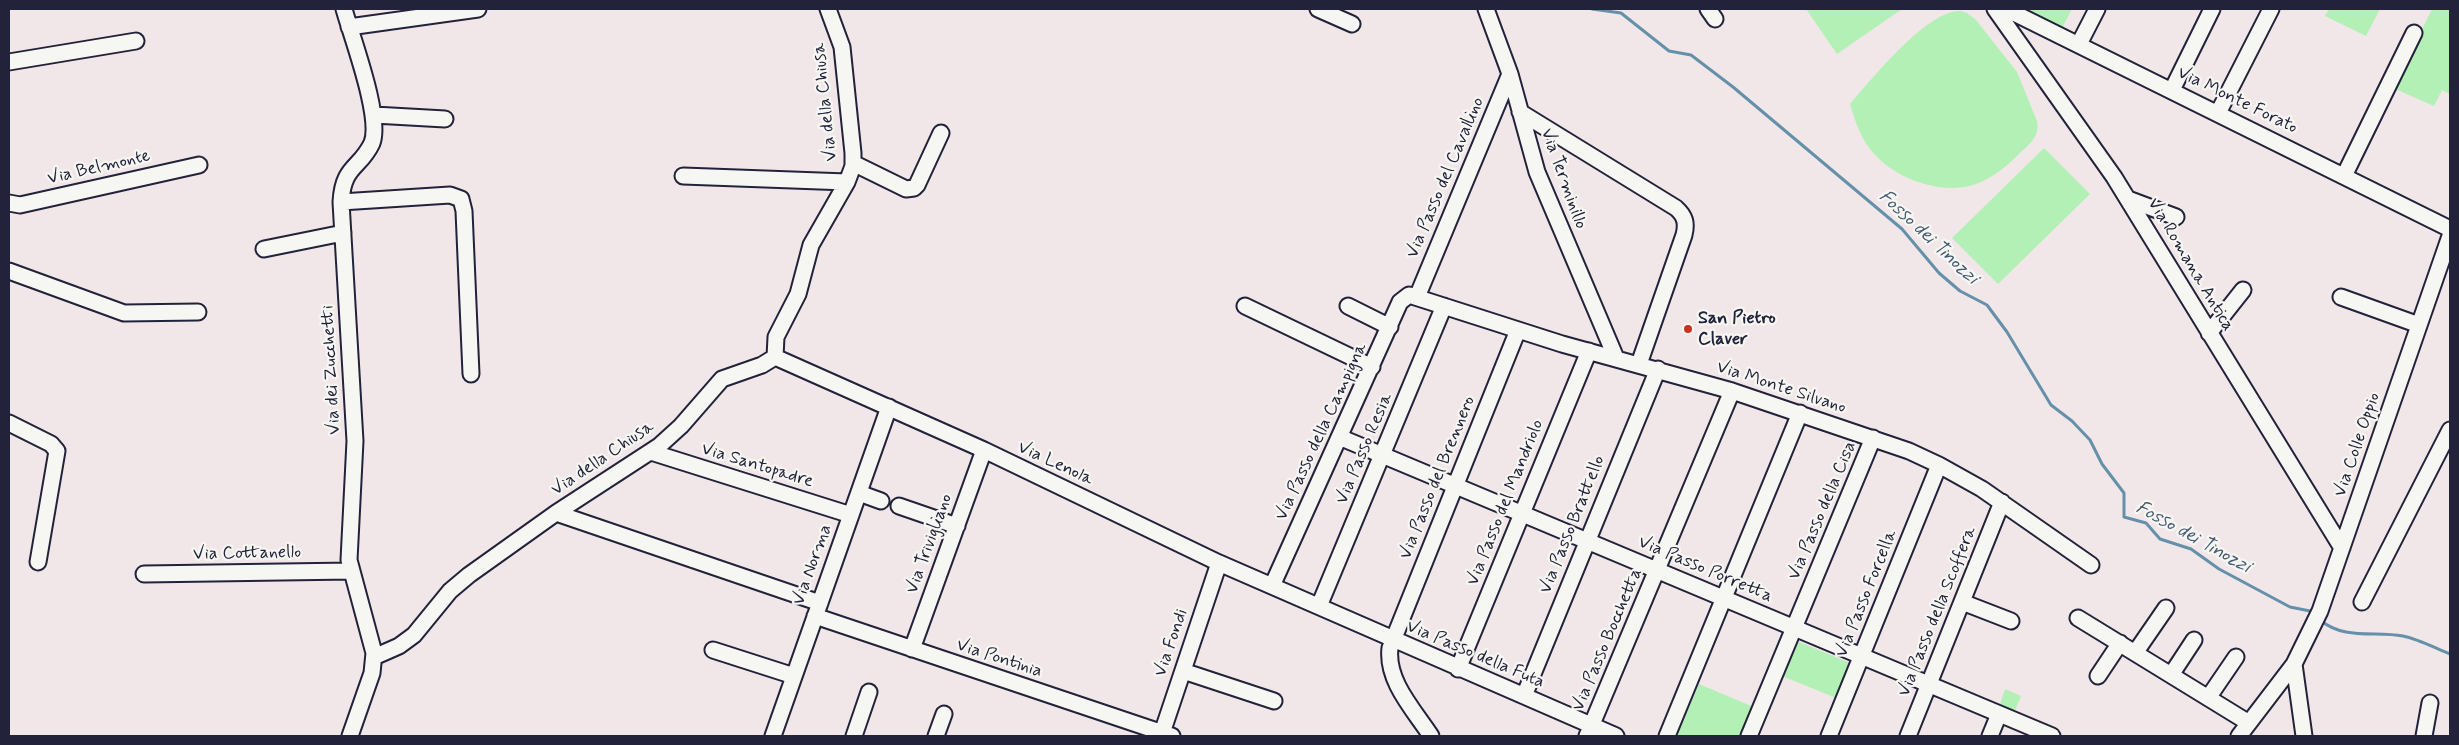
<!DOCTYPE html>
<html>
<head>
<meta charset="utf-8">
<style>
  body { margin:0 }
  #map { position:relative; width:2459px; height:745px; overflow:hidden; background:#f2e7e8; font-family:Mynerve,sans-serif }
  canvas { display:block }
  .frame { position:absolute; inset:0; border:10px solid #22223b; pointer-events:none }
</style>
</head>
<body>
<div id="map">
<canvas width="2459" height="745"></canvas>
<div class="frame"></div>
</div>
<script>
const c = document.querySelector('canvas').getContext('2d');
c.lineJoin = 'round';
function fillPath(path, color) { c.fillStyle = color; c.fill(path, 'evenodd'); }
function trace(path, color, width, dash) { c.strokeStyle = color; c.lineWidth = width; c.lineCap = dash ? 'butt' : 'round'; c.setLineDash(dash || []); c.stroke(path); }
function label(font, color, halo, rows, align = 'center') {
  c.font = font + ' Mynerve,sans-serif'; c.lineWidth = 4.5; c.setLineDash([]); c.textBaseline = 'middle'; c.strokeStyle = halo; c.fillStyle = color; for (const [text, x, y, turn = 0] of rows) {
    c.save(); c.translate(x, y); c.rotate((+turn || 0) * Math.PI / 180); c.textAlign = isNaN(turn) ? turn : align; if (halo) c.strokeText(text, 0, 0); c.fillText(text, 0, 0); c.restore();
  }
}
const green = new Path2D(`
  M 1806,9 L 1902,9 L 1837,54 Z
  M 2026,9 L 2072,9 L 2062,28 Z
  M 2329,9 L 2380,9 L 2366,36 L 2325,16 Z
  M 2432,9 L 2450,9 L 2450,94 L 2442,90 L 2434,106 L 2393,88 Z
  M 1960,11 L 1967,13 L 1976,20 L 2017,72 L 2037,121 C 2040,136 2030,144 2020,153 C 2007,166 1992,179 1973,185 C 1939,195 1892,178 1870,149 C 1860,136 1855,121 1850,104 C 1871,80 1927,10 1960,11 Z
  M 2044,148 L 2090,194 L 1998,284 L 1952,238 Z
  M 1797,641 L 1855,665 L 1841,700 L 1782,676 Z
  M 1699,684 L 1756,708 L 1744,736 L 1677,736 Z
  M 2005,689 L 2021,696 L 2014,713 L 1999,707 Z`);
const stream = new Path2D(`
  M 1592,9 L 1621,13 L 1669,51 L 1691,55 L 1733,87 L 1902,229 L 1939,273 L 1960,291 L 1987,305 L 2007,332 L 2051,405 L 2072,421 L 2090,440 L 2102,464 L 2124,493 L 2124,517 L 2146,523 L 2160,539 L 2191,549 L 2219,569 L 2290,607 L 2310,611 L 2314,614
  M 2320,620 C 2344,640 2374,631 2403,636 C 2418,639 2435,648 2450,654`);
const minor = new Path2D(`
  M 344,9 C 352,38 382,117 372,143 C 360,169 343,165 341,202 L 355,441 L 349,560 L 374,653 L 372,673 L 350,736
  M 1318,9 L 1352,24
  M 1486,9 L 1510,74 L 1537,172 L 1616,358
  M 1708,9 L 1715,19
  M 1995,9 L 2114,177 L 2342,548
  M 2006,9 L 2450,229
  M 349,27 L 478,9
  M 2079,44 L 2097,9
  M 9,62 L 136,41
  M 2172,90 L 2212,9
  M 1520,112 L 1676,208 C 1685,216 1687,223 1684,235 L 1639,364
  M 2218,113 L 2271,9
  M 374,115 L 445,119
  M 853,163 L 906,189 L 914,188 L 917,185 L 941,133
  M 683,176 L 847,182
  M 2344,176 L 2414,33
  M 2128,199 L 2176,217
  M 341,202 L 450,195 L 461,199 L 464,211 L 471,374
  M 9,203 L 20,205 L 199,165
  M 264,249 L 343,233
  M 9,271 L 124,313 L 198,312
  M 1417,297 L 1510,74
  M 2341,297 L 2419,325
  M 1245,306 L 1372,367
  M 1348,306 L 1390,327
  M 2209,333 L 2243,290
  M 775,357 L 984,450 L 1219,563 L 1616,736
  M 9,423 L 51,444 L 57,451 L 38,562
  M 1344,439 L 2052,736
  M 651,452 L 851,515
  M 859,493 L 881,501
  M 899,506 L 957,526
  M 556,513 L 820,603
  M 144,574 L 351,571
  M 1272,586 L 1400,302 L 1409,295 L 1562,344 L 1732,391 L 1909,451 L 1939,465 L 1982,489 L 2091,565
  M 1962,602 L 2011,621
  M 2362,602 L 2450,430
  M 1319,606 L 1444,306
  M 815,616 L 1172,736
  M 2078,618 L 2249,723
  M 912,649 L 984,450
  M 713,650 L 794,676
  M 2135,653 L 2166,608
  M 374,657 L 399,646 L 414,635 L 450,591 L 469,575 L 556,513 L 659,446 L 681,426 L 722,379 L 762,365 L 775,357 L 776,337 L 798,294 L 811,245 L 847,182 L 853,166 L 853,153 L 842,47 L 828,9
  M 2294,664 L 2304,736
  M 1458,669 L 1589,351
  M 1183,671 L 1274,701
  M 2171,675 L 2194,640
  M 2098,676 L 2120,643
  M 1524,696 L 1658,369
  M 2208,698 L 2236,657
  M 773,736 L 889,407
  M 854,736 L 869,692
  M 936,736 L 944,714
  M 1161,736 L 1219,563
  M 1431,736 C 1414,710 1386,681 1390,648 L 1518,330
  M 1587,736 L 1732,391
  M 1667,736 L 1800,413
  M 1749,736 L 1873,438
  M 1829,736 L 1939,465
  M 1908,736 L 2002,502
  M 1990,736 L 1999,714
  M 2239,736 L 2294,664 L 2320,611 L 2450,236
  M 2424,736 L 2430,703`);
const markers = [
  [1688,329,5,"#c8321e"]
];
const streetNames = [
  ["Via Monte Forato",2237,101,26],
  ["Via della Chiusa",826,102,-96],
  ["Via Belmonte",99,168,-13],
  ["Via Passo del Cavallino",1446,178,-67],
  ["Via Terminillo",1563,179,70],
  ["Via Romana Antica",2190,265,59],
  ["Via dei Zucchetti",332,370,-93],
  ["Via Monte Silvano",1781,388,18],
  ["Via Passo della Campigna",1322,432,-65],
  ["Via Colle Oppio",2358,445,-71],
  ["Via Passo Resia",1365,449,-67],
  ["Via della Chiusa",603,459,-34],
  ["Via Lenola",1055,464,25],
  ["Via Santopadre",757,466,17],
  ["Via Passo del Brennero",1438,478,-68],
  ["Via Passo del Mandriolo",1506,503,-68],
  ["Via Passo della Cisa",1823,511,-67],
  ["Via Passo Brattello",1573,525,-68],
  ["Via Trivigliano",930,544,-70],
  ["Via Cottanello",247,554,-1],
  ["Via Norma",813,565,-70],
  ["Via Passo Porretta",1705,570,23],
  ["Via Passo Forcella",1867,594,-68],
  ["Via Passo della Scoffera",1938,612,-68],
  ["Via Passo Bocchetta",1608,640,-67],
  ["Via Fondi",1172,643,-71],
  ["Via Passo della Futa",1475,655,23],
  ["Via Pontinia",999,659,18]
];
const poiNames = [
  ["San Pietro",1698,319],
  ["Claver",1698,340]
];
const waterNames = [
  ["Fosso dei Tinozzi",1928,238,43],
  ["Fosso dei Tinozzi",2193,538,29]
];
fillPath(green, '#b3f0b5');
trace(stream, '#6590a9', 3);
trace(minor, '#22223b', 19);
trace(minor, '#f6f6f2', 15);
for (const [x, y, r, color] of markers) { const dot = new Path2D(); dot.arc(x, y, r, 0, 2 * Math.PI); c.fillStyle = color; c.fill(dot); trace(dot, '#f6f6f2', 2); }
label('18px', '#22223b', '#f6f6f2', streetNames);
label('bold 18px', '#22223b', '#f6f6f2', poiNames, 'left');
label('italic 19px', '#445972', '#f6f6f2', waterNames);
</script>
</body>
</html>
